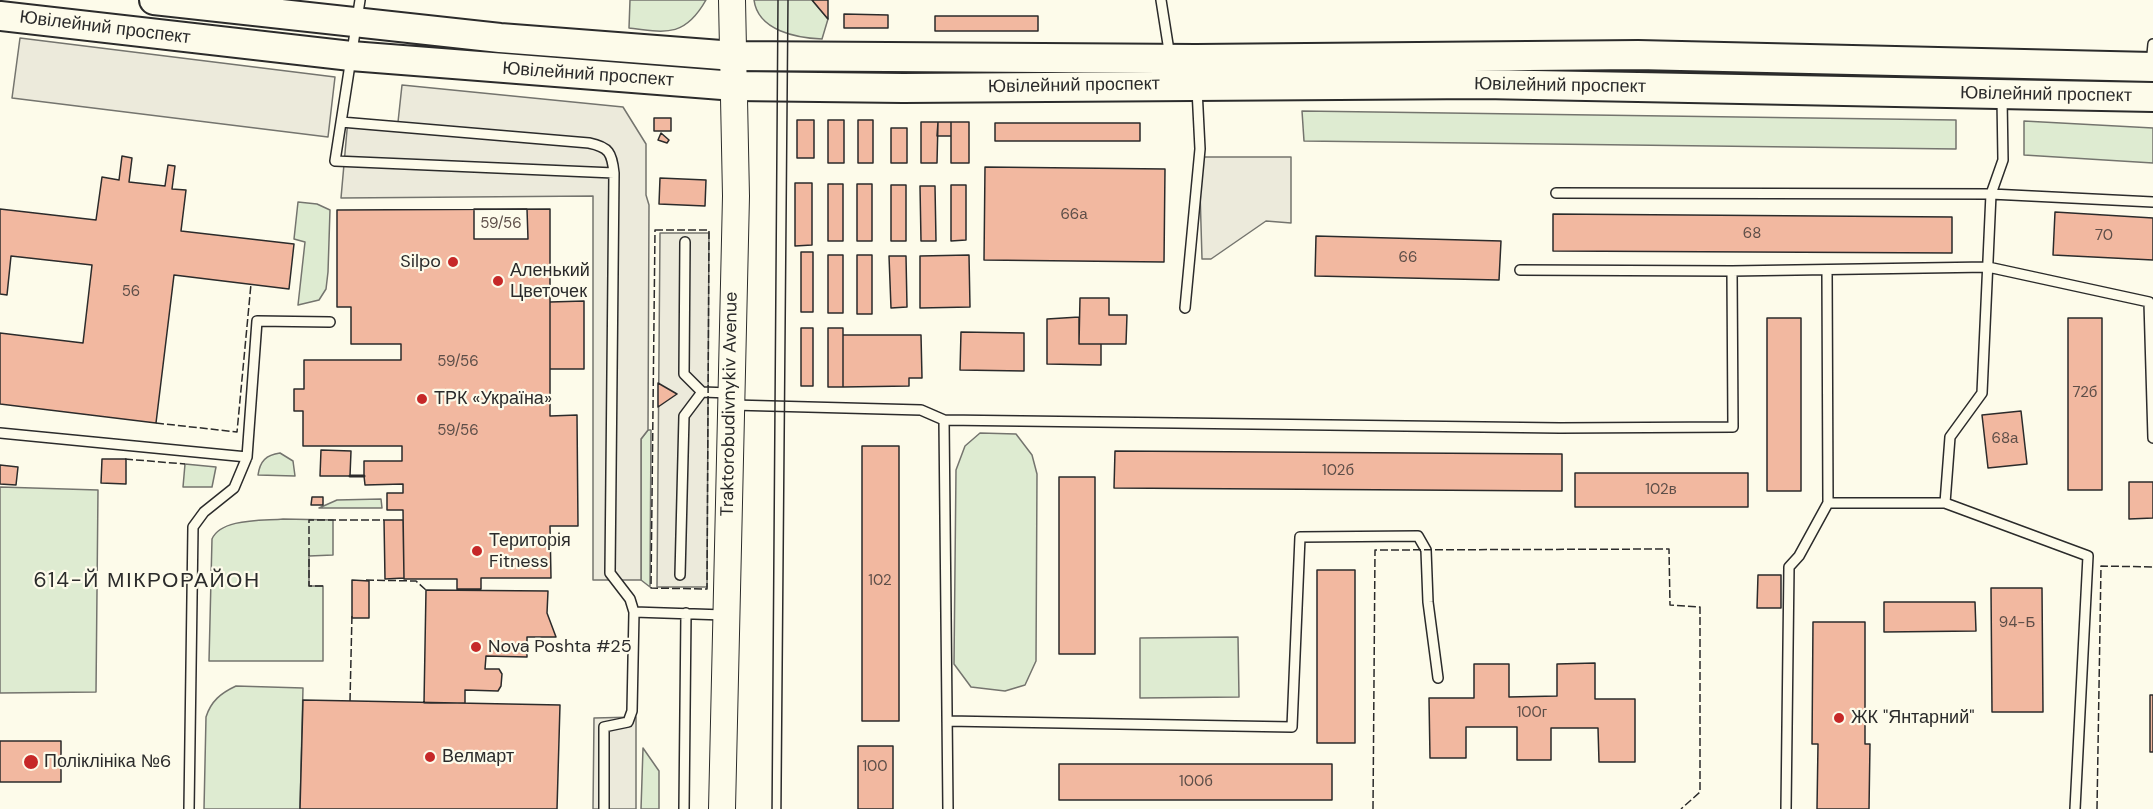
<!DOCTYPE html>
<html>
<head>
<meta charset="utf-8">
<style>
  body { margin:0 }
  canvas { display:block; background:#fdfbea }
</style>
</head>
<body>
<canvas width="2153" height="809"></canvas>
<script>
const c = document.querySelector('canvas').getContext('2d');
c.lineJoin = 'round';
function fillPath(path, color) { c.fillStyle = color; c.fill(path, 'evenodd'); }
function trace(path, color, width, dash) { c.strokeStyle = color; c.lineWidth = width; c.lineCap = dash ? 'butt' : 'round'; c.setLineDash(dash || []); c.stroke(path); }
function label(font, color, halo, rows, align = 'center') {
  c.font = font + ' "DM Sans",sans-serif'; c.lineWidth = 4.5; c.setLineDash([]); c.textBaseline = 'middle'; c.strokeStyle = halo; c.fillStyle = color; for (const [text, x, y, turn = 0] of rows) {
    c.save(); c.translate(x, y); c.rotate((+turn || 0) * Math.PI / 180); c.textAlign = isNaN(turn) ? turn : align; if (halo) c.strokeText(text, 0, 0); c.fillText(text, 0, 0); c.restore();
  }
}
const green = new Path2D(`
  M 630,0 L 706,0 C 685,37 667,33 629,28 Z
  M 754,0 L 812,0 L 828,19 L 822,39 C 797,38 758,31 754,0 Z
  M 1302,111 L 1956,120 L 1956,149 L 1304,141 Z
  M 2024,121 L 2153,128 L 2153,163 L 2024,155 Z
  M 298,202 L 317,204 L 330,210 L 328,272 L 326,289 L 319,300 L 298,305 L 305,242 L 294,239 Z
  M 648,430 L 651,430 L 650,587 L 641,580 L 641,439 Z
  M 980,433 L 1016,434 L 1032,455 L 1037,474 L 1036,661 L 1025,685 L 1005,691 L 971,687 L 954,664 L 956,470 L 965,446 Z
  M 280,453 L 293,461 L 295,476 L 258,475 C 260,461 266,455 280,453 Z
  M 185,464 L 216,467 L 212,487 L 183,487 Z
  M 0,487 L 98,490 L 96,692 L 0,693 Z
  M 381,499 L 382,508 L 319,508 L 337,500 Z
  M 283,519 L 333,520 L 333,555 L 309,556 L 309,586 L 323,586 L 323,661 L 209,661 L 212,539 C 221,518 263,521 283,519 Z
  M 1238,637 L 1239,697 L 1140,698 L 1140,638 Z
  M 236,686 L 303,688 L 300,809 L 204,809 L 206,717 C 211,701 221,693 236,686 Z
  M 643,748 L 659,771 L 659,809 L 641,809 Z`);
const parking = new Path2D(`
  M 20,38 L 335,77 L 328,137 L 12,98 Z
  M 402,85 L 623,107 L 646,144 L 646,195 L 649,205 L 648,430 L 641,439 L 641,580 L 593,580 L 593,196 L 341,198 L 348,119 L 398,122 Z
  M 1199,157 L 1291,157 L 1291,223 L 1266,221 L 1211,259 L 1202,259 Z
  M 660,233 L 709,233 L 707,587 L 657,587 Z
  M 636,717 L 636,809 L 593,809 L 594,718 Z`);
const building = new Path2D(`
  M 812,0 L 828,0 L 828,19 Z
  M 844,14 L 888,15 L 888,28 L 844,28 Z
  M 935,16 L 1038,16 L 1038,31 L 935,31 Z
  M 654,118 L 671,118 L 671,131 L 654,131 Z
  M 797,120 L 814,120 L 814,158 L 797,158 Z
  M 828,120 L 844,120 L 844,163 L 828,163 Z
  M 858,120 L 873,120 L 873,163 L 858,163 Z
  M 921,122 L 938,122 L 937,163 L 921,163 Z
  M 938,122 L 951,122 L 951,136 L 937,136 Z
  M 951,122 L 969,122 L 969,163 L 951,163 Z
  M 995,123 L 1140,123 L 1140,141 L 995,141 Z
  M 891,128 L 907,128 L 907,163 L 891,163 Z
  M 661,133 L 669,140 L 667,143 L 658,140 Z
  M 122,156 L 132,158 L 129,182 L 165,186 L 168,165 L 175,166 L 172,189 L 186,190 L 181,231 L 294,244 L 289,289 L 174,275 L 156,423 L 0,404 L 0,333 L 83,343 L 92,265 L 11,256 L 7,295 L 0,294 L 0,209 L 96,220 L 102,177 L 119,180 Z
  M 985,167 L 1165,169 L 1164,262 L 984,260 Z
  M 660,178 L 706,180 L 705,206 L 659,204 Z
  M 795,183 L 812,183 L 812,245 L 795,246 Z
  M 828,184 L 843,184 L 843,241 L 828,241 Z
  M 857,184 L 872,184 L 872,241 L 857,241 Z
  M 891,185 L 906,185 L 906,241 L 891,241 Z
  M 951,185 L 966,185 L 966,240 L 951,241 Z
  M 920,186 L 935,186 L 936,241 L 921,241 Z
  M 474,209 L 527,209 L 528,239 L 474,239 Z
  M 550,209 L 550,416 L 577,415 L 578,526 L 550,526 L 551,578 L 481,578 L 481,589 L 457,589 L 457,579 L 404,579 L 403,510 L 387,510 L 387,493 L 403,493 L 403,484 L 365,485 L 364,476 L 364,461 L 402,461 L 402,446 L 303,446 L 303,411 L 294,411 L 294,389 L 304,389 L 304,360 L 401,360 L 401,344 L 351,344 L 351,307 L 337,307 L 337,210 Z
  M 2055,212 L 2153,218 L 2153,260 L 2053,255 Z
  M 1553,214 L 1952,217 L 1952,253 L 1553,251 Z
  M 1316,236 L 1501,241 L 1499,280 L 1315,276 Z
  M 801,252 L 813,252 L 813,312 L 801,312 Z
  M 828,255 L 843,255 L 843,313 L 828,313 Z
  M 857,255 L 872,255 L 872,314 L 857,314 Z
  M 969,255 L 970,307 L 920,308 L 920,256 Z
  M 889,256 L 906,256 L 907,307 L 891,308 Z
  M 1080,298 L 1109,298 L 1109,315 L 1127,315 L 1126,344 L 1079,344 Z
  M 584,301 L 584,369 L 550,369 L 550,302 Z
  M 1079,317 L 1079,344 L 1101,344 L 1101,365 L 1047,364 L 1047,319 Z
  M 1767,318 L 1801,318 L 1801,491 L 1767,491 Z
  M 2068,318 L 2102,318 L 2102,490 L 2068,490 Z
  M 801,328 L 813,328 L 813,386 L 801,386 Z
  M 828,328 L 843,328 L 843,387 L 828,387 Z
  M 961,332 L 1024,333 L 1024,371 L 960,370 Z
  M 843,335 L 921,335 L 922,378 L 909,378 L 909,386 L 843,387 Z
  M 658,383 L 677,394 L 658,407 Z
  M 2021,411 L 2027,464 L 1988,468 L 1982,415 Z
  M 862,446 L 899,446 L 899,721 L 862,721 Z
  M 321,450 L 351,451 L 350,476 L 320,476 Z
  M 1115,451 L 1562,454 L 1562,491 L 1114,488 Z
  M 102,459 L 126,459 L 126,484 L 101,483 Z
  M 0,465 L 18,467 L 16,485 L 0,484 Z
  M 1575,473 L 1748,473 L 1748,507 L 1575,507 Z
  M 1059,477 L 1095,477 L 1095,654 L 1059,654 Z
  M 2129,482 L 2153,482 L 2153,518 L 2129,519 Z
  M 312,497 L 323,497 L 323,505 L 311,505 Z
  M 384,520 L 403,520 L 404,578 L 385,579 Z
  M 1317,570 L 1355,570 L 1355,743 L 1317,743 Z
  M 1758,575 L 1781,575 L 1781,608 L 1757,608 Z
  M 352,580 L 369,581 L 369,618 L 352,618 Z
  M 1991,588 L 2042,588 L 2043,712 L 1992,712 Z
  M 426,590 L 548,591 L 547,613 L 556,637 L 527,637 L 527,657 L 486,656 L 485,669 L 499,669 L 502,674 L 501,686 L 498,691 L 465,690 L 465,703 L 424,703 Z
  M 1884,602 L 1975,602 L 1976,631 L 1884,632 Z
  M 1813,622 L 1865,622 L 1865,744 L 1870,744 L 1869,809 L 1817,809 L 1818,744 L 1812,744 Z
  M 1595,663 L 1595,699 L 1635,699 L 1635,762 L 1599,762 L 1598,728 L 1551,728 L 1551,760 L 1517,760 L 1517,727 L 1466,727 L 1466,758 L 1430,758 L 1429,698 L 1474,698 L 1474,664 L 1509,664 L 1509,697 L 1557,696 L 1557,664 Z
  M 2150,695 L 2153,695 L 2153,752 L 2150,752 Z
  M 303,700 L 560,705 L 557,809 L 300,809 Z
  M 0,741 L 61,741 L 61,782 L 0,782 Z
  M 858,746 L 893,746 L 893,809 L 858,809 Z
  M 1059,764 L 1332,764 L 1332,800 L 1059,800 Z`);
const service = new Path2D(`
  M 360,0 L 335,161 L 614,173
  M 1161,0 L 1170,57
  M 2151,65 L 2153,44
  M 341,122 L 589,143 C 609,147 612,153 614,173 L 610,573 L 630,599 L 634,612 L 724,615
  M 1556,193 L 1991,194 L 2153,202
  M 685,242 L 684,374 L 702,392 L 730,393
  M 1520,270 L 1732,271 L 1988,267 L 2149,302 L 2153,438
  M 1827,270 L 1828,503
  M 1185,308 L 1200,149 L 1197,89
  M 733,405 L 921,410 L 944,420 L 1560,428 L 1733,427 L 1732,271
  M 944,420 L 948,809
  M 0,433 L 247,457
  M 1945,503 L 1950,437 L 1982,393 L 1991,194 L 2003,160 L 2002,98
  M 680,575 L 684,416 L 702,392
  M 947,721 L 1292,727 L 1300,537 L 1418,536 L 1426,550 L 1428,602 L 1438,678
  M 189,809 L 193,527 L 204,512 L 234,488 L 247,457 L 257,321 L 330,322
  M 604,809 L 604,727 L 628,722 L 632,711 L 634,612
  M 684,809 L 686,613
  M 1786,809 L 1789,567 L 1799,556 L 1828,503 L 1945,503 L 2088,556 L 2075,809`);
const secondary = new Path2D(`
  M 722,809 L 736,196 L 732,0`);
const primary = new Path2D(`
  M 154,0 L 500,38 L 734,56 L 1196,59 L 1638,55 L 2153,67
  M 0,16 L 351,56 L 735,86 L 903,88 L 1483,84 L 2153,97`);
const tram = new Path2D(`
  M 772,809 L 778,0
  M 781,809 L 788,0`);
const fence = new Path2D(`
  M 655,230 L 709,230 L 707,589 L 651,588 Z
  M 156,423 L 237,432 L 251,284
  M 125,459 L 185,464
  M 366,580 L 416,581 L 426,590
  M 323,586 L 309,586 L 309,520 L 384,520
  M 350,701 L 352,614
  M 1373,809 L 1375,550 L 1669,549 L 1670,605 L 1700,607 L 1700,792 L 1681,809
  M 2097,809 L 2101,566 L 2153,567`);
const wall = new Path2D(`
  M 350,476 L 364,476`);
const markers = [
  [453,262,6,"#c62828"],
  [498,281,6,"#c62828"],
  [422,399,6,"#c62828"],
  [477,551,6,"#c62828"],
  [476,647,6,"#c62828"],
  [1839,718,6,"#c62828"],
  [430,757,6,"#c62828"],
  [31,762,8,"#c62828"]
];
const numberNames = [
  ["66а",1074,215],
  ["59/56",501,224],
  ["68",1752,234],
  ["70",2104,236],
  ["66",1408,258],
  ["56",131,292],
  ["59/56",458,362],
  ["72б",2085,393],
  ["59/56",458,431],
  ["68а",2005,439],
  ["102б",1338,471],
  ["102в",1661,490],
  ["102",880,581],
  ["94-Б",2017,623],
  ["100г",1532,713],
  ["100",875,767],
  ["100б",1196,782]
];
const streetNames = [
  ["Ювілейний проспект",105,28,7],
  ["Ювілейний проспект",588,75,4],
  ["Ювілейний проспект",1074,86,-1],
  ["Ювілейний проспект",1560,86,1],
  ["Ювілейний проспект",2046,95,1],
  ["Traktorobudivnykiv Avenue",730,404,-89]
];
const poiNames = [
  ["Silpo",441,262,"right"],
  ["Аленький",510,271],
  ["Цветочек",510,292],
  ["ТРК «Україна»",434,399],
  ["Територія",489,541],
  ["Fitness",489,562],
  ["Nova Poshta #25",488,647],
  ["ЖК \"Янтарний\"",1851,718],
  ["Велмарт",442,757],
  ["Поліклініка №6",44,762]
];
const quarterNames = [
  ["614-Й МІКРОРАЙОН",147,581]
];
fillPath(green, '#deebd1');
trace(green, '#74746e', 1.5);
fillPath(parking, '#eceadb');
trace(parking, '#74746e', 1.5);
fillPath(building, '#f2b8a0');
trace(building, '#2b2b2b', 1.5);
trace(service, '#2b2b2b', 12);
trace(secondary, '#2b2b2b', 28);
trace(primary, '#2b2b2b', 32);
trace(service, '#fdfbea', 9);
trace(secondary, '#fdfbea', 26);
trace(primary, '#fdfbea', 28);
trace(tram, '#2b2b2b', 1.5);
trace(fence, '#2b2b2b', 1.5, [8, 3]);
trace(wall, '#2b2b2b', 3);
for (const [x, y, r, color] of markers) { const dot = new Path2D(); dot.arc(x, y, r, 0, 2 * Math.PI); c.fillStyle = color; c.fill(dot); trace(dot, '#fdfbea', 2); }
label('15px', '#5d4e48', null, numberNames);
label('18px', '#2b2b2b', '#fdfbea', streetNames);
label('18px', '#2b2b2b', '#fdfbea', poiNames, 'left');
c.letterSpacing = '1.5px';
label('21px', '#2b2b2b', '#fdfbea', quarterNames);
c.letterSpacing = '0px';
</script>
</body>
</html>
